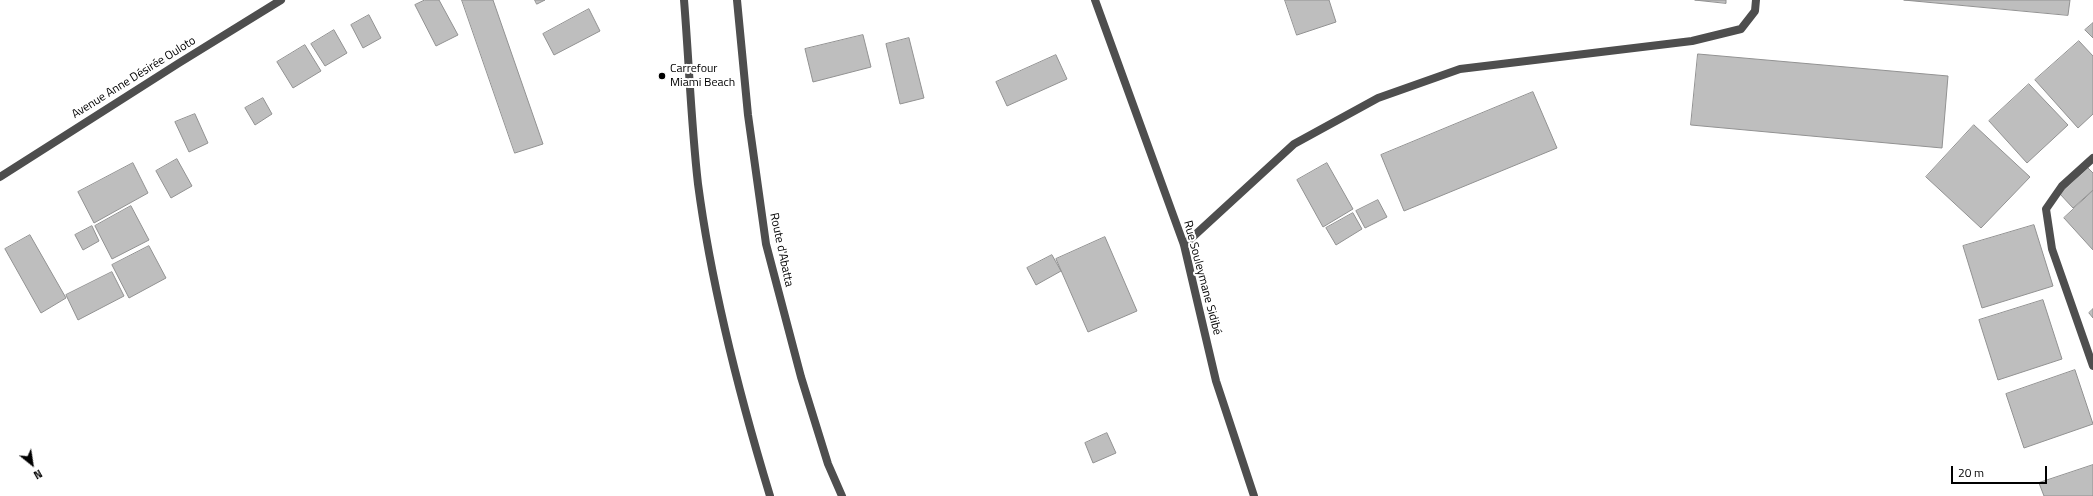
<!DOCTYPE html>
<html>
<head>
<meta charset="utf-8">
<style>
  body { margin:0 }
  #map { position:relative; width:2093px; height:496px; overflow:hidden; background:#fff; font-family:"Titillium Web",sans-serif }
  canvas { display:block }
  .north { position:absolute; left:12px; top:444px; width:40px; height:40px; -webkit-text-stroke:3px #fff; paint-order:stroke; rotate:150deg; font-size:11px; font-weight:700; line-height:16px; text-align:center; color:#000 }
  .north::after { content:''; display:block; margin:auto; width:14px; height:18px; background:#000; clip-path:polygon(50% 0,100% 100%,50% 72%,0 100%) }
  .scale { position:absolute; left:1951px; top:466px; width:96px; height:18px; box-sizing:border-box; border:2px solid #000; border-top:0; padding-left:5px; font-size:12px; line-height:14px; white-space:nowrap; color:#000; -webkit-text-stroke:3px #fff; paint-order:stroke }
</style>
</head>
<body>
<div id="map">
<canvas width="2093" height="496"></canvas>
<div class="north">N</div>
<div class="scale">20 m</div>
</div>
<script>
const c = document.querySelector('canvas').getContext('2d');
c.lineJoin = 'round';
function fillPath(path, color) { c.fillStyle = color; c.fill(path, 'evenodd'); }
function trace(path, color, width, dash) { c.strokeStyle = color; c.lineWidth = width; c.lineCap = dash ? 'butt' : 'round'; c.setLineDash(dash || []); c.stroke(path); }
function label(font, color, halo, rows, align = 'center') {
  c.font = font + ' "Titillium Web",sans-serif'; c.lineWidth = 4; c.setLineDash([]); c.textBaseline = 'middle'; c.strokeStyle = halo; c.fillStyle = color; for (const [text, x, y, turn = 0] of rows) {
    c.save(); c.translate(x, y); c.rotate((+turn || 0) * Math.PI / 180); c.textAlign = isNaN(turn) ? turn : align; if (halo) c.strokeText(text, 0, 0); c.fillText(text, 0, 0); c.restore();
  }
}
const building = new Path2D(`
  M 425,0 L 439,0 L 458,35 L 436,46 L 415,5 Z
  M 462,0 L 493,0 L 543,144 L 515,153 Z
  M 535,0 L 545,0 L 537,4 Z
  M 1285,0 L 1329,0 L 1336,22 L 1297,35 Z
  M 1695,0 L 1726,0 L 1726,3 Z
  M 1904,0 L 2070,0 L 2068,15 Z
  M 589,9 L 600,31 L 554,55 L 543,34 Z
  M 369,15 L 381,38 L 363,48 L 351,25 Z
  M 2093,23 L 2093,38 L 2085,30 Z
  M 334,30 L 347,53 L 325,66 L 311,44 Z
  M 863,35 L 871,67 L 813,82 L 805,49 Z
  M 909,38 L 924,98 L 900,104 L 886,44 Z
  M 2079,41 L 2093,56 L 2093,114 L 2078,128 L 2035,80 Z
  M 305,45 L 321,71 L 293,88 L 277,62 Z
  M 1698,54 L 1948,76 L 1942,148 L 1691,125 Z
  M 1056,55 L 1067,79 L 1007,106 L 996,82 Z
  M 2029,84 L 2068,125 L 2027,163 L 1989,121 Z
  M 1533,92 L 1557,148 L 1404,211 L 1381,155 Z
  M 263,98 L 272,114 L 255,125 L 245,108 Z
  M 195,114 L 208,143 L 189,152 L 175,122 Z
  M 1974,125 L 2030,177 L 1981,228 L 1926,177 Z
  M 177,159 L 192,186 L 171,198 L 156,171 Z
  M 133,163 L 148,193 L 94,223 L 78,192 Z
  M 1327,163 L 1353,209 L 1323,227 L 1297,180 Z
  M 2088,168 L 2093,173 L 2093,190 L 2073,208 L 2060,194 Z
  M 2093,191 L 2093,250 L 2064,218 Z
  M 1378,200 L 1387,217 L 1365,228 L 1356,211 Z
  M 131,206 L 149,240 L 112,259 L 95,226 Z
  M 1353,213 L 1362,229 L 1336,245 L 1326,228 Z
  M 2034,225 L 2053,286 L 1982,308 L 1963,246 Z
  M 92,226 L 99,241 L 83,250 L 75,235 Z
  M 30,235 L 66,298 L 41,313 L 5,249 Z
  M 1105,237 L 1137,311 L 1088,332 L 1056,259 Z
  M 149,246 L 166,278 L 129,298 L 112,265 Z
  M 1052,255 L 1061,271 L 1036,285 L 1027,268 Z
  M 112,272 L 124,296 L 78,320 L 66,295 Z
  M 2043,300 L 2062,359 L 1998,380 L 1979,320 Z
  M 2093,309 L 2093,318 L 2089,313 Z
  M 2075,370 L 2093,424 L 2024,448 L 2006,394 Z
  M 1107,433 L 1116,453 L 1093,463 L 1085,443 Z
  M 2093,465 L 2093,496 L 2044,496 L 2039,483 Z`);
const minor = new Path2D(`
  M 1095,0 L 1184,245 L 1216,381 L 1254,496
  M 2093,158 L 2062,186 L 2046,209 L 2052,249 L 2093,366
  M 0,177 L 179,63 L 281,0
  M 1184,245 L 1294,144 L 1378,98 L 1460,69 L 1692,41 L 1741,29 L 1755,11 L 1756,0`);
const tertiary = new Path2D(`
  M 684,0 C 689,61 691,123 698,184 C 712,290 739,394 770,496
  M 737,0 L 748,115 L 766,244 L 801,377 L 828,464 L 842,496`);
const markers = [
  [662,76,4,"#000"]
];
const poiNames = [
  ["Carrefour",670,69],
  ["Miami Beach",670,83]
];
const streetNames = [
  ["Avenue Anne Désirée Ouloto",134,78,-32],
  ["Route d'Abatta",781,250,78],
  ["Rue Souleymane Sidibé",1202,278,75]
];
fillPath(building, '#bebebe');
trace(building, '#929292', 1);
trace(minor, '#4e4e4e', 8);
trace(tertiary, '#4e4e4e', 8);
for (const [x, y, r, color] of markers) { const dot = new Path2D(); dot.arc(x, y, r, 0, 2 * Math.PI); c.fillStyle = color; c.fill(dot); trace(dot, '#fff', 1.5); }
label('12px', '#000', '#fff', poiNames, 'left');
label('12px', '#000', '#fff', streetNames);
</script>
</body>
</html>
